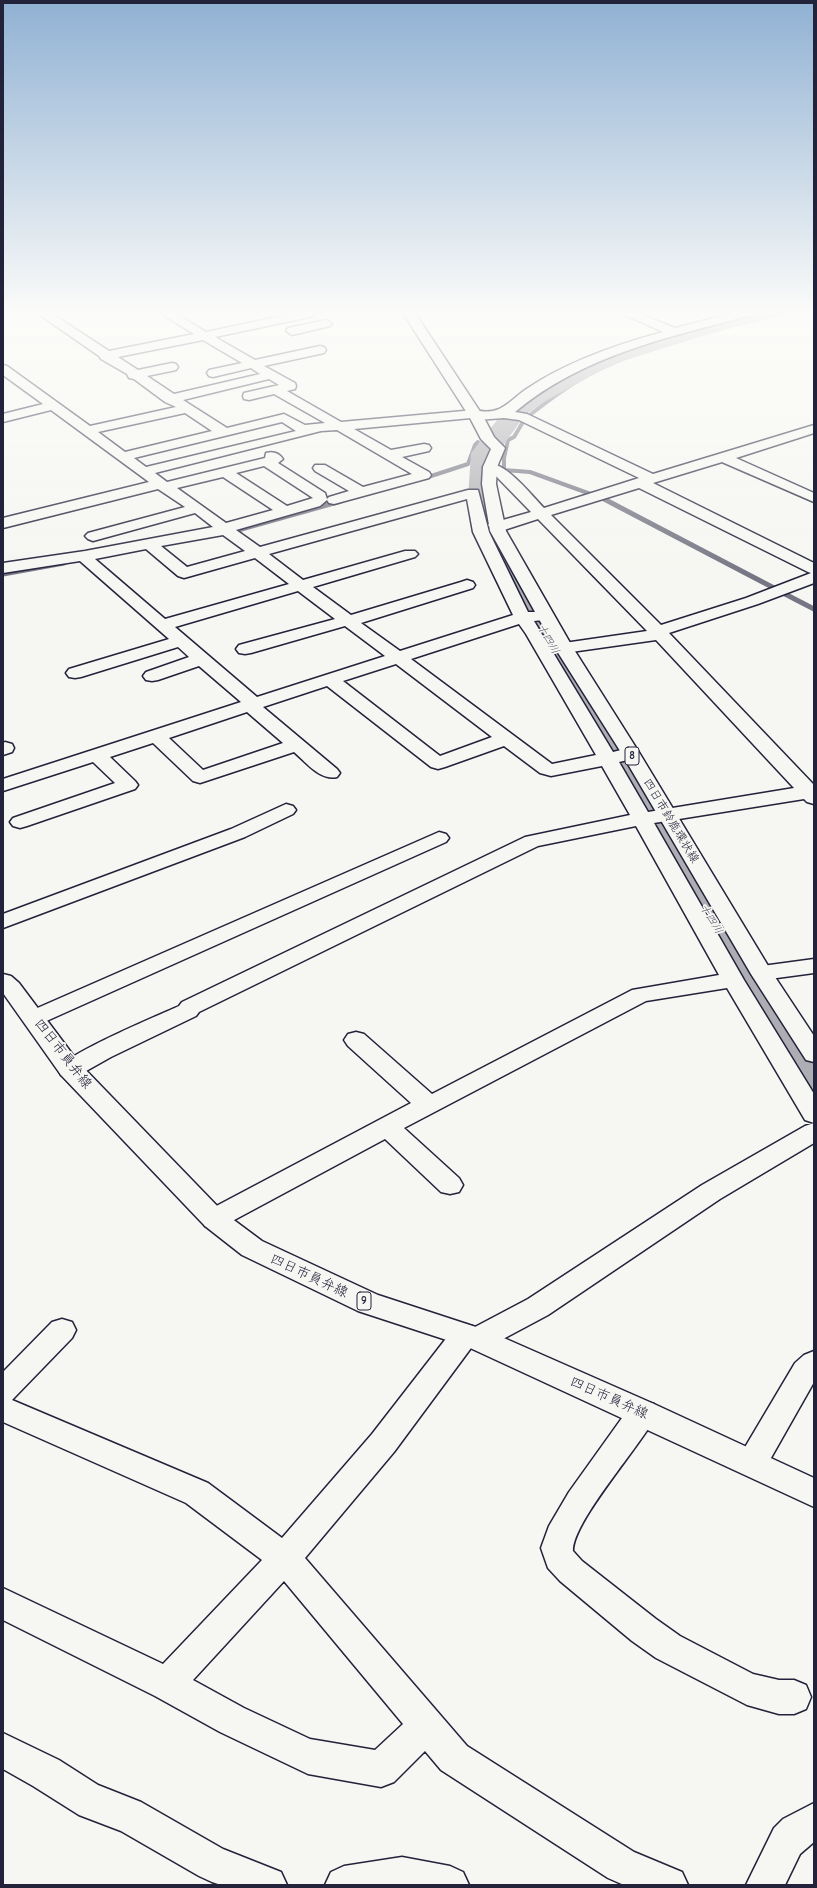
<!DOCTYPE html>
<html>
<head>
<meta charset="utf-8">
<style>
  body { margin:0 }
  #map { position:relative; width:817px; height:1888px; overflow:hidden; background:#f6f6f2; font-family:"Comic Neue",sans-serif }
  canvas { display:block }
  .frame { position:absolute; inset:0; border:4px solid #22223b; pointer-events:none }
</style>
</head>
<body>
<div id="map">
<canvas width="817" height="1888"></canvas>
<div class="frame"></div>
</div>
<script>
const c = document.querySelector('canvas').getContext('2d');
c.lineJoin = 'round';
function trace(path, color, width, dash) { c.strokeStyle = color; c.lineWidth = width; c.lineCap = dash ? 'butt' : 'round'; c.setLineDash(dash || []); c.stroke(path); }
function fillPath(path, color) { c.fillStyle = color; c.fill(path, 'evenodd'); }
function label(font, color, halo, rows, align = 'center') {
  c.font = font + ' "Comic Neue","Klee One",sans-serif'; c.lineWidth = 3.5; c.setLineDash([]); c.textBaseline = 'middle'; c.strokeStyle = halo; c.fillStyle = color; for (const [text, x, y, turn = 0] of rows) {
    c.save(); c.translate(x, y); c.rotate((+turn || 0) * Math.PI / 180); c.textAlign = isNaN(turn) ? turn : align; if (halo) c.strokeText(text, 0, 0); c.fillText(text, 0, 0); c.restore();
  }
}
const streamFar1 = new Path2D(`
  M 531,414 C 549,400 566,387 586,376 C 646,343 717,330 782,313
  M 523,422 L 514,437 L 508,440 L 504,458 L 504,470 L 530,472 L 607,500
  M 496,433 L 504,428
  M 422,479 L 468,464 L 475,445 L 478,442`);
const stream = new Path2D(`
  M 604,499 L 774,588
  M 227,533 L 341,501
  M 3,574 L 64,563
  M 783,593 L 814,609`);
const river = new Path2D(`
  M 737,313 L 773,313 L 770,317 L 696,338 L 626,360 L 602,370 L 542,403 L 525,415 L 497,454 L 494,498 L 504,533 L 534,589 L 655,789 L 706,879 L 814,1052 L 814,1103 L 798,1099 L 668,879 L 619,789 L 504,589 L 476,533 L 468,498 L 471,453 L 509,405 L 526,393 L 586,360 L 610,350 L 680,328 Z`);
const minor = new Path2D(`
  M 37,313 L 51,313 L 109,351 L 194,334 L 160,313 L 175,313 L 206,332 L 296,313 L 315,313 L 314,316 L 310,317 L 215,337 L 255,360 L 320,346 L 324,347 L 326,350 L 324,353 L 264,366 L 295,383 L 296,386 L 295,389 L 287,391 L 341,422 L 475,410 C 500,416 507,403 525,390 C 566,362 615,345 663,332 L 621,313 L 638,313 L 675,328 L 733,313 L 754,313 L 752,315 C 669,337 583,355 515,412 L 527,414 L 653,474 L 814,425 L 814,433 L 736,458 L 814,493 L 814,502 L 722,462 L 653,483 L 814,563 L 814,583 L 758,604 L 669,633 L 814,785 L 814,804 L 807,802 L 804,799 L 654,823 L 744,980 L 814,1094 L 814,1123 L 805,1120 L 727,988 L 646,1001 L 404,1128 L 459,1178 L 463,1185 L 459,1192 L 450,1194 L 441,1192 L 385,1139 L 223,1226 L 214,1229 L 205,1226 L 201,1219 L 205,1212 L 411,1103 L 348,1046 L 344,1040 L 348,1034 L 356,1032 L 364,1034 L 432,1094 L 632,990 L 719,975 L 636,826 L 538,846 L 199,1012 L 196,1016 L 111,1057 L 79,1075 L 70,1077 L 61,1075 L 58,1069 C 68,1053 157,1016 179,1006 L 182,1002 L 525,837 L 630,815 L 602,766 L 551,776 L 540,773 L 504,746 L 445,767 L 438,769 L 431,767 L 327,686 L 263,707 L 337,769 L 340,773 L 337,777 C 320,781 306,762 294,752 L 200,783 L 193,781 L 153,743 L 110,757 L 135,781 L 138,785 L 135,789 L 27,826 L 20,828 L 13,826 L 10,822 L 13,818 L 115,783 L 93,762 L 3,791 L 3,779 L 241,702 L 199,666 L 158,680 L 152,681 L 146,680 L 143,676 L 146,672 L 189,657 L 178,647 L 81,677 L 75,678 L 69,677 L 66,673 L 69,669 L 169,639 L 80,561 L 3,573 L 3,563 L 85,551 L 213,527 L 195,513 L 93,541 L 88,539 L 85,536 L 88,533 L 185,507 L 158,489 L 3,528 L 3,518 L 149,482 L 51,410 L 3,422 L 3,414 L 43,404 L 3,375 L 3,365 L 7,366 L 90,426 L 176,407 L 165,402 L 134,379 L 129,378 L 127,374 L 101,359 L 99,356 ZM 203,340 L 242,363 L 209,370 L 207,373 L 209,376 L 213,377 L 251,368 L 260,374 L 174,394 L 147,376 L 176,370 L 178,367 L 176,364 L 172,363 L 138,370 L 118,357 ZM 269,379 L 279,385 L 244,393 L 243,396 L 244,399 L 249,400 L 274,394 L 325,423 L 305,425 L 284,414 L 227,428 L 183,400 ZM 185,413 L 212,431 L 125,452 L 98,432 ZM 471,418 L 476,420 L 504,418 L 519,420 L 639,478 L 544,508 C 531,495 504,459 485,464 L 483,467 L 485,470 L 494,474 L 531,512 L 503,520 L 491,522 L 488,525 L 491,528 L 504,530 L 538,519 L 647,631 L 564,643 L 558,644 L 555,648 L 558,652 L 564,653 L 656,640 L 794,788 L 648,812 L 619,762 L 628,760 L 630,756 L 628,752 L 621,750 L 613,752 L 534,621 L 544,620 L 546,616 L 544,612 L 528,612 L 489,532 L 478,490 L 468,490 L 260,547 L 236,530 L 320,506 L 327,500 L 329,503 L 334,504 L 429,478 L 431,475 L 429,472 L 402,457 L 429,451 L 431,448 L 429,445 L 424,444 L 391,450 L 354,429 ZM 282,422 L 296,431 L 146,467 L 134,458 ZM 337,430 L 412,474 L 363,487 L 325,465 L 315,465 L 313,468 L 315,471 L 349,491 L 329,497 L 327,499 L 325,493 L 278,463 L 283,459 C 279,453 273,451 266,453 L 265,458 L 167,482 L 155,473 L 321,431 ZM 264,466 L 313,498 L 287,506 L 236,473 ZM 223,477 L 273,510 L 226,523 L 177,488 ZM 639,488 L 808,572 L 811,573 L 746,598 L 661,625 L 551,515 ZM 467,499 L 473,532 L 513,615 L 400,651 L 361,623 L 473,588 L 475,585 L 473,582 L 467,580 L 461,582 L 351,615 L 313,587 L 415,557 L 418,554 L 415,551 L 405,551 L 303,580 L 269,554 ZM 223,535 L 245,551 L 187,567 L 161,546 ZM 146,549 L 178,576 L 184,578 L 255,558 L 289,584 L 165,619 L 95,559 ZM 298,591 L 335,619 L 239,645 L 236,649 L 239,653 L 245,654 L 251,653 L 345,626 L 385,656 L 257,697 L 175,627 ZM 519,624 L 526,634 L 596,755 L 552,764 L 411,659 ZM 396,664 L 492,737 L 440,756 L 343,681 ZM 247,712 L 283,743 L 203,770 L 169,738 Z
  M 326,320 L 332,324 L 330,326 L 292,335 L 286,331 L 288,328 Z
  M 5,742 L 12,744 L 14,748 L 12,752 L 3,755 L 3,743 Z
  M 286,804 L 293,806 L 296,810 L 293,814 L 245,837 L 3,928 L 3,914 L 231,829 Z
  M 439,832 L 446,834 L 449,838 L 446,842 L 42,1023 L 34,1026 L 26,1023 L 22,1018 L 26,1013 Z
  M 814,959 L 814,973 L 762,980 L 754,978 L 751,973 L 754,968 L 762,966 Z
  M 814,1123 L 814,1143 L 720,1199 L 548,1315 L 488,1347 L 478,1350 L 471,1348 L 394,1452 L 305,1558 L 467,1746 L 634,1852 L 682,1872 L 688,1885 L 624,1885 L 608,1878 L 441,1770 L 425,1751 L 394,1782 L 381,1787 L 308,1774 L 220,1732 L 155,1696 L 3,1620 L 3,1588 L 163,1664 L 262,1560 L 186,1503 L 3,1422 L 3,1372 L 52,1322 L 62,1319 L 72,1322 L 76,1330 L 72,1338 L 12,1400 L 208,1483 L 282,1538 L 372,1434 L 455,1327 L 465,1324 L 475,1327 L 528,1299 L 702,1185 L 805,1126 ZM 284,1581 L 403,1724 L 375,1750 L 310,1739 L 244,1708 L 193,1680 Z
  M 814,1351 L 814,1382 L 763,1472 L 752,1476 L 741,1472 L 737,1463 L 741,1454 L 795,1363 L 804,1355 Z
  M 643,1401 L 654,1404 L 658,1413 C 642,1444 572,1522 573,1551 L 582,1561 L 656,1619 L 680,1636 L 753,1674 L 779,1680 L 794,1680 L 806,1685 L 811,1697 L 806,1709 L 794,1714 L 779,1714 L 747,1705 L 656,1658 L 632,1641 L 560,1581 L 548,1568 L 541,1548 L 549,1526 L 569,1492 L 632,1404 Z
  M 3,1733 L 59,1760 L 98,1785 L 141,1802 L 223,1849 L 281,1872 L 287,1885 L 221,1885 L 212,1882 L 199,1876 L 121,1831 L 79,1815 L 33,1786 L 3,1769 Z
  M 814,1803 L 814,1842 L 800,1854 L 785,1885 L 746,1885 L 774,1828 L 783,1819 Z
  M 402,1857 L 450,1866 L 463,1872 L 469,1885 L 325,1885 L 331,1872 L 344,1866 Z`);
const major = new Path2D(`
  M 403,313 L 415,313 L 483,416 L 494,437 L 505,448 L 497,467 L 496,484 L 506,531 L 573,648 L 640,754 L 773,974 L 814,1036 L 814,1062 L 806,1060 L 751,974 L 622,754 L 555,648 L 490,531 L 482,484 L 483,467 L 491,449 L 481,439 L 469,416 Z
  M 3,974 L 11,976 L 19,983 L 79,1063 L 223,1212 L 262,1241 L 378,1295 L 488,1331 L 654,1404 L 814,1478 L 814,1507 L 468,1347 L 358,1311 L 242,1255 L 205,1226 L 61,1075 L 3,993 Z`);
const farWaternames = [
  ["十四川",548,639,60],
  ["十四川",711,919,59]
];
const shields = [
  [632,756,14],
  [364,1301,14]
];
const shieldNames = [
  ["8",632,756],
  ["9",364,1301]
];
const streetNames = [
  ["四日市鈴鹿環状線",671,821,59]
];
const nearStreetnames = [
  ["四日市員弁線",63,1054,52],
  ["四日市員弁線",309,1276,25],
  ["四日市員弁線",609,1398,24]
];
trace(streamFar1, '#757583', 4);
trace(stream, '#757583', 5);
fillPath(river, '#adadb3');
trace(minor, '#22223b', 3);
trace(major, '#22223b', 3);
fillPath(minor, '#f6f6f2');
fillPath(major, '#f6f6f2');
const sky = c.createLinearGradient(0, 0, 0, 578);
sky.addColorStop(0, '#90b1d3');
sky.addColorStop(0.54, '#fbfbf9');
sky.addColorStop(1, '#fbfbf900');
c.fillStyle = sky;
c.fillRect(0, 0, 817, 578);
label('italic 11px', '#535365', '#f6f6f2', farWaternames);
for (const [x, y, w] of shields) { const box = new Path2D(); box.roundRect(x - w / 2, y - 9, w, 18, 3); c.fillStyle = '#f6f6f2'; c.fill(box); trace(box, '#22223b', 1); }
label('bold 11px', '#22223b', null, shieldNames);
label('12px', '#22223b', '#f6f6f2', streetNames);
label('14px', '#22223b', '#f6f6f2', nearStreetnames);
</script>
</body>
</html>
